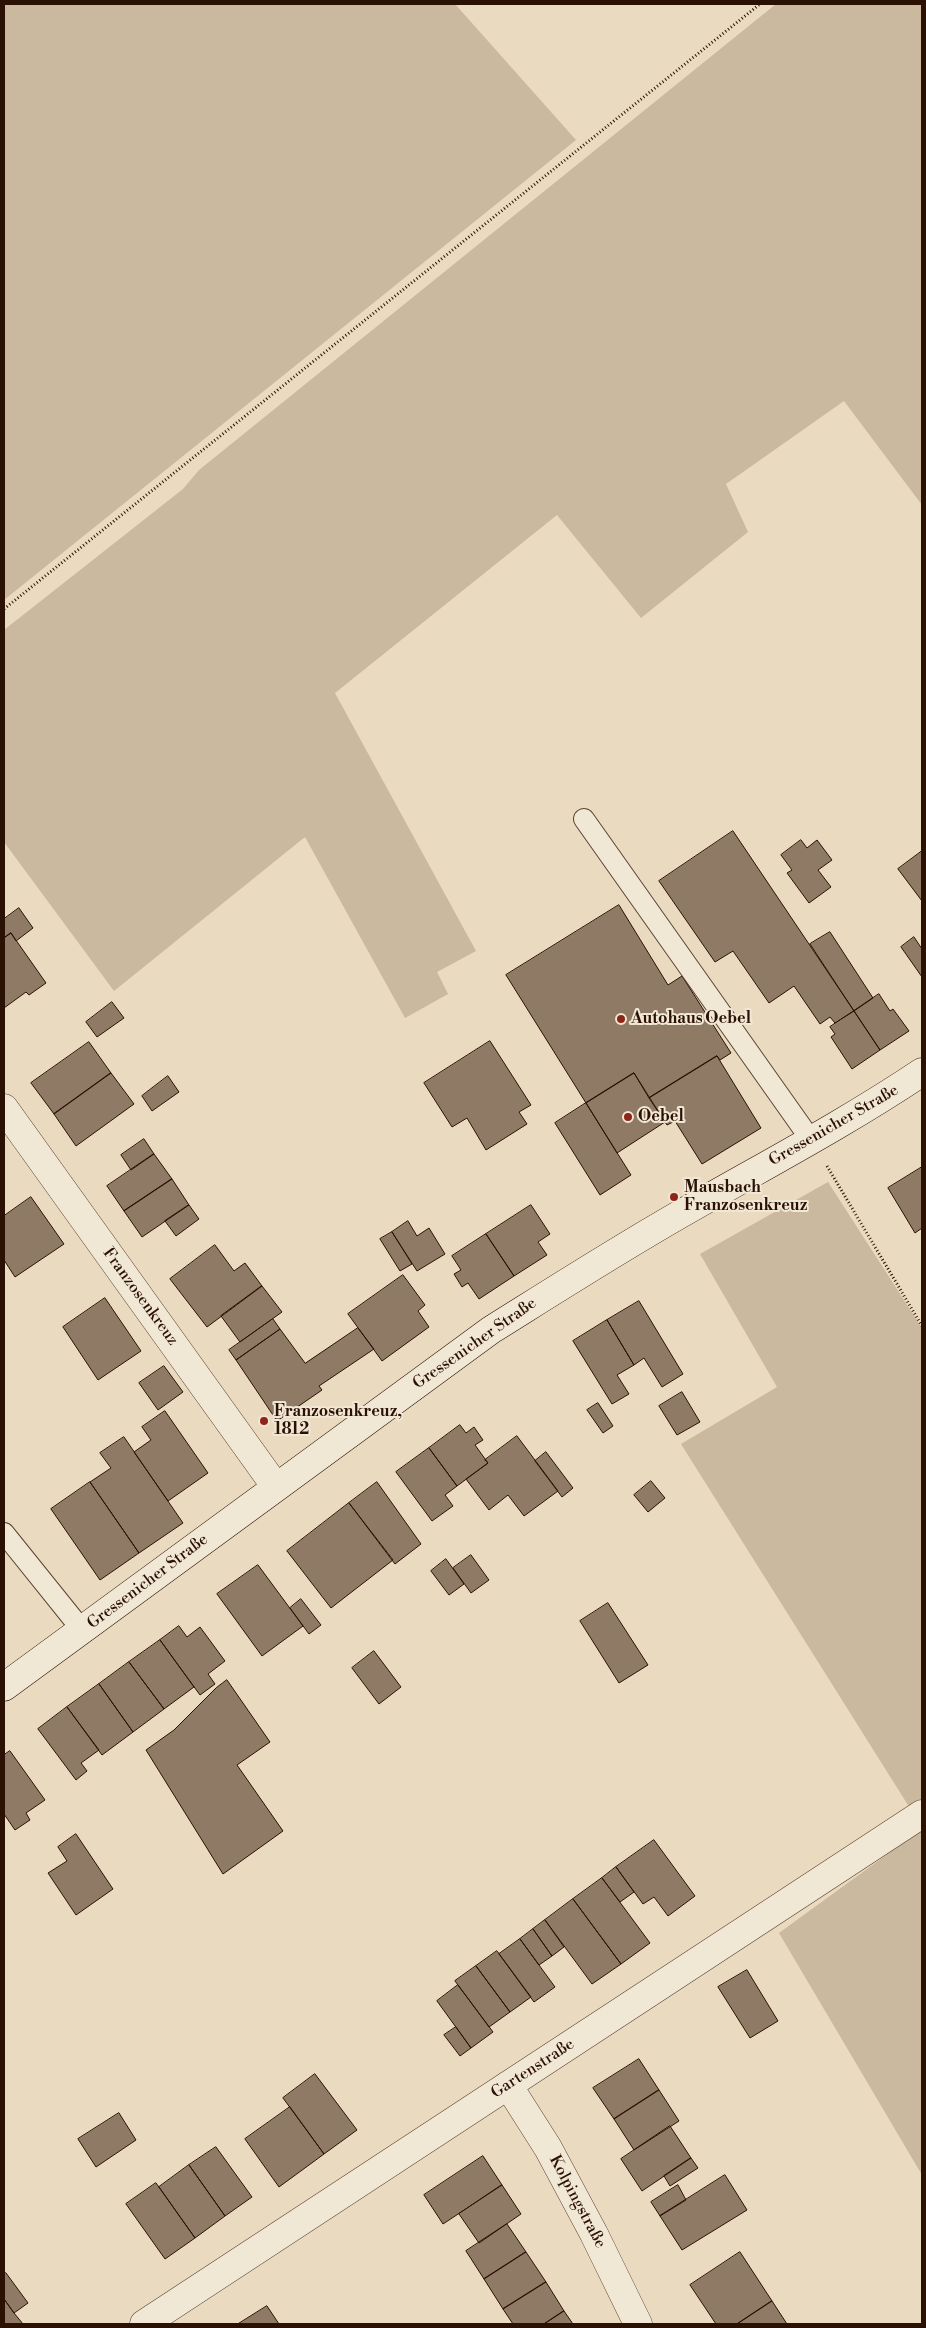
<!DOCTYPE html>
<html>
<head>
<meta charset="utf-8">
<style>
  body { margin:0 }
  #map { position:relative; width:926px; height:2328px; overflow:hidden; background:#eadabf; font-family:"Libre Bodoni",serif }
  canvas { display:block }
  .frame { position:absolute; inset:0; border:5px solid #2b1104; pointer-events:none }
</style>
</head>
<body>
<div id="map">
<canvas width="926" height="2328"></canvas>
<div class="frame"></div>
</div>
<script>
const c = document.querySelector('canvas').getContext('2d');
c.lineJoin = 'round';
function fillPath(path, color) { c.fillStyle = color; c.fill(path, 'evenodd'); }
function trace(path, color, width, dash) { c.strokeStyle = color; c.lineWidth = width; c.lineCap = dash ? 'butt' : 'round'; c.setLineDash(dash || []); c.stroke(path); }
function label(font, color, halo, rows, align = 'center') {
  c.font = font + ' "Libre Bodoni",serif'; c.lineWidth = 4; c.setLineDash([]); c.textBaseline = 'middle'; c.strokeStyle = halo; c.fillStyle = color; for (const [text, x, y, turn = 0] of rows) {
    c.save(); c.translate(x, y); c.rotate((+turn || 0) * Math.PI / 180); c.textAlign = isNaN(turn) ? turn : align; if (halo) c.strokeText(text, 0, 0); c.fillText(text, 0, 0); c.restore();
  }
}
const green = new Path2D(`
  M 4,4 L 455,4 L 576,140 L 4,600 Z
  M 776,4 L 922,4 L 922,505 L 844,401 L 726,484 L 748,532 L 641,618 L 557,515 L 335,693 L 476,951 L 437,972 L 448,994 L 405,1018 L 305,837 L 114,991 L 4,842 L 4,630 L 183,489 L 199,470 Z
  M 828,1182 L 922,1328 L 922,1807 L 913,1813 L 681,1444 L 777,1387 L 700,1254 Z
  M 922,1829 L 922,2175 L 779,1933 Z`);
const building = new Path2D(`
  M 733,831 L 854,1011 L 835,1023 L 830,1017 L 820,1024 L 794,986 L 769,1003 L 733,951 L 715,962 L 659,881 Z
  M 801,840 L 807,848 L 817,840 L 832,860 L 818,870 L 831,887 L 809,903 L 787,873 L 792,870 L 781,855 Z
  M 922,851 L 922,901 L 898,869 Z
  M 619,905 L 668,985 L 682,976 L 731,1053 L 720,1060 L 717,1056 L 649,1098 L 634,1073 L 586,1103 L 506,975 Z
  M 19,908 L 33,928 L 16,941 L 11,933 L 4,938 L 4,919 Z
  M 830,932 L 873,998 L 854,1011 L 810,944 Z
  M 11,933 L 46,983 L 29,995 L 26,992 L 4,1008 L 4,938 Z
  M 914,937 L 922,949 L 922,977 L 901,947 Z
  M 879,994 L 890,1011 L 893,1009 L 909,1031 L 880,1050 L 854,1011 Z
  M 112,1002 L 124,1018 L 97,1037 L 86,1022 Z
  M 854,1011 L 880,1050 L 852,1069 L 831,1037 L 835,1034 L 830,1027 Z
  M 490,1041 L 531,1105 L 519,1112 L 527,1124 L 486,1150 L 467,1118 L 452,1127 L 424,1083 Z
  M 89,1042 L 111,1073 L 54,1114 L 31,1083 Z
  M 717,1056 L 761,1128 L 702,1164 L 675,1121 L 667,1125 L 649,1098 Z
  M 111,1073 L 134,1104 L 76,1146 L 54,1114 Z
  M 634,1073 L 665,1122 L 617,1153 L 586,1103 Z
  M 168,1076 L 179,1092 L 152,1111 L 142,1096 Z
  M 586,1103 L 631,1175 L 600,1195 L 555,1123 Z
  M 144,1139 L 154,1154 L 131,1170 L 121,1155 Z
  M 154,1154 L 172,1179 L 124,1211 L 107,1186 Z
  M 922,1167 L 922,1228 L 915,1233 L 888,1188 Z
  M 172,1179 L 189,1205 L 142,1237 L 124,1211 Z
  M 31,1197 L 64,1244 L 15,1277 L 4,1260 L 4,1216 Z
  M 189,1205 L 199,1219 L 176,1236 L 165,1221 Z
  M 531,1205 L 550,1234 L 538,1242 L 547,1255 L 514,1276 L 486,1234 Z
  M 408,1221 L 417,1236 L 429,1228 L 445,1254 L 417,1271 L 392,1232 Z
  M 392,1232 L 412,1264 L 400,1271 L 380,1239 Z
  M 486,1234 L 514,1276 L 479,1299 L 468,1283 L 462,1287 L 454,1274 L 461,1270 L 452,1256 Z
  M 215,1245 L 234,1271 L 245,1263 L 262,1286 L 207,1327 L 170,1279 Z
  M 403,1275 L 425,1305 L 418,1311 L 429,1327 L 382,1361 L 348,1314 Z
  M 262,1286 L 282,1312 L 240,1342 L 221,1316 Z
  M 105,1298 L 141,1351 L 98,1380 L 63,1327 Z
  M 639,1301 L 683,1374 L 662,1387 L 644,1358 L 634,1365 L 607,1320 Z
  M 273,1319 L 280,1329 L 236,1360 L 229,1350 Z
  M 607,1320 L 634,1365 L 617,1375 L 629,1394 L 612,1404 L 573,1341 Z
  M 358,1328 L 374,1349 L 319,1386 L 322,1390 L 277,1421 L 236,1360 L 280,1329 L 305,1363 Z
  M 164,1366 L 183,1392 L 158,1410 L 139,1383 Z
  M 682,1392 L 700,1422 L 677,1435 L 659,1406 Z
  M 598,1403 L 613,1426 L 603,1433 L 587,1410 Z
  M 165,1411 L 208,1473 L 168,1501 L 134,1452 L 151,1440 L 142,1427 Z
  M 460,1425 L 466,1433 L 474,1427 L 483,1440 L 475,1445 L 488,1463 L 457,1486 L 429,1448 Z
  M 517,1436 L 558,1491 L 524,1516 L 508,1495 L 489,1510 L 466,1479 L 488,1463 L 485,1460 Z
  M 124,1437 L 183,1523 L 139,1553 L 90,1482 L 111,1468 L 100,1453 Z
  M 429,1448 L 457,1486 L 445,1495 L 453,1506 L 432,1521 L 396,1472 Z
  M 546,1452 L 573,1488 L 562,1497 L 535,1461 Z
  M 651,1481 L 665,1498 L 648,1512 L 634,1495 Z
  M 90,1482 L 139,1553 L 100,1580 L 51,1509 Z
  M 377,1482 L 421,1544 L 395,1564 L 349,1503 Z
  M 349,1503 L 393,1560 L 331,1608 L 287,1551 Z
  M 471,1555 L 489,1580 L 471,1593 L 453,1568 Z
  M 446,1559 L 464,1584 L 449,1595 L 431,1571 Z
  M 258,1565 L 303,1626 L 262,1656 L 217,1594 Z
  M 301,1599 L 321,1625 L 309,1634 L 290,1608 Z
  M 608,1603 L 648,1665 L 619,1683 L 580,1621 Z
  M 179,1626 L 187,1637 L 200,1627 L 225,1661 L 208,1674 L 215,1684 L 200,1695 L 160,1640 Z
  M 160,1640 L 194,1687 L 164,1709 L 129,1662 Z
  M 374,1651 L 401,1687 L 379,1704 L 352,1668 Z
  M 129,1662 L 164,1709 L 133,1732 L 99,1684 Z
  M 227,1680 L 270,1742 L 237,1765 L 283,1831 L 223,1874 L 146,1750 L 174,1730 L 216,1688 Z
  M 99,1684 L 133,1732 L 102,1755 L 67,1707 Z
  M 67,1707 L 99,1750 L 81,1763 L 87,1771 L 76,1780 L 38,1729 Z
  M 10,1751 L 45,1800 L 26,1813 L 30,1820 L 15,1830 L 4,1814 L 4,1755 Z
  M 76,1834 L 113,1889 L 76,1915 L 48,1873 L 67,1861 L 58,1847 Z
  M 654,1840 L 695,1896 L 668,1916 L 654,1897 L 643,1904 L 616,1867 Z
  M 616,1867 L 634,1892 L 620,1902 L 602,1878 Z
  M 602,1878 L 650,1943 L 621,1964 L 573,1899 Z
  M 573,1899 L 621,1964 L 592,1984 L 545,1920 Z
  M 545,1920 L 564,1947 L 552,1956 L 533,1929 Z
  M 533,1929 L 552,1956 L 539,1965 L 520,1939 Z
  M 520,1939 L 555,1987 L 534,2002 L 499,1954 Z
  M 497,1951 L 531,1997 L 510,2012 L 476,1966 Z
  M 476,1966 L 510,2012 L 489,2027 L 455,1981 Z
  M 747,1970 L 778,2021 L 750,2038 L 718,1987 Z
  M 458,1985 L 493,2032 L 471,2048 L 437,2001 Z
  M 456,2027 L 471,2048 L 460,2056 L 444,2035 Z
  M 639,2059 L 659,2090 L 614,2119 L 593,2088 Z
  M 315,2074 L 357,2130 L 324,2154 L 283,2098 Z
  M 659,2090 L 679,2121 L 634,2150 L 614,2119 Z
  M 290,2107 L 324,2154 L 279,2187 L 245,2139 Z
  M 119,2113 L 136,2140 L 96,2167 L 78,2139 Z
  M 670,2126 L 691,2158 L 642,2191 L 621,2159 Z
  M 216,2147 L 252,2197 L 225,2216 L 189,2165 Z
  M 483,2156 L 502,2185 L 443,2224 L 424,2195 Z
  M 691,2158 L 698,2168 L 670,2186 L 664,2176 Z
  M 189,2165 L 225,2216 L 195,2238 L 159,2187 Z
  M 725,2175 L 747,2210 L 682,2250 L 660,2216 Z
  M 156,2183 L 195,2238 L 165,2259 L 126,2204 Z
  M 502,2185 L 521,2214 L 479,2243 L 459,2214 Z
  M 678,2185 L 686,2200 L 660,2216 L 651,2202 Z
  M 507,2224 L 526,2252 L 484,2279 L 466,2251 Z
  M 526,2252 L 546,2282 L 503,2309 L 484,2279 Z
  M 740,2252 L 772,2301 L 737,2324 L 716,2324 L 690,2285 Z
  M 6,2273 L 28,2303 L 14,2313 L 4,2299 L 4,2274 Z
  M 546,2282 L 564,2311 L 544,2324 L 513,2324 L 503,2309 Z
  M 4,2299 L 14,2313 L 23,2324 L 4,2324 Z
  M 772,2301 L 787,2324 L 737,2324 Z
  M 267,2306 L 279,2324 L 238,2324 Z
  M 564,2311 L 573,2324 L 544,2324 Z`);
const path = new Path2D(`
  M 4,609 L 760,4
  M 827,1166 L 922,1326`);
const service = new Path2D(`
  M 584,819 L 811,1140
  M 4,1533 L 82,1630`);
const minor = new Path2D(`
  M 4,1108 L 276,1487
  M 508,2085 L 548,2148 L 594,2234 L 638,2324
  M 144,2324 L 922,1814`);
const secondary = new Path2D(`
  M 4,1687 L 491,1330 C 555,1290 619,1249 684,1212 C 764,1166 846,1123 922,1072`);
const markers = [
  [621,1019,5,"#8f2418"],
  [628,1117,5,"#8f2418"],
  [674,1197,5,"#8f2418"],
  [264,1421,5,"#8f2418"]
];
const poiNames = [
  ["Autohaus Oebel",631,1019],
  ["Oebel",638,1117],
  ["Mausbach",684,1188],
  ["Franzosenkreuz",684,1206],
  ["Franzosenkreuz,",274,1412],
  ["1812",274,1430]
];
const streetNames = [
  ["Gressenicher Straße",834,1126,-30],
  ["Franzosenkreuz",140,1297,54],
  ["Gressenicher Straße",475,1344,-35],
  ["Gressenicher Straße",148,1582,-37],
  ["Gartenstraße",533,2069,-33],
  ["Kolpingstraße",577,2202,62]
];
fillPath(green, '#cab89f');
fillPath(building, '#8e7a65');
trace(building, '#2b1104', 1);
trace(service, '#5b4333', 22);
trace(minor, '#5b4333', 29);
trace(secondary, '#2b1104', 29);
trace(path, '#2b1104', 3, [1, 2.5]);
trace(service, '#f1e7d5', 20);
trace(minor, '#f1e7d5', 28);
trace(secondary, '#f1e7d5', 28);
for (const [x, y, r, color] of markers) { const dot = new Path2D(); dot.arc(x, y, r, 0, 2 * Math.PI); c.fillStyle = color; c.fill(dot); trace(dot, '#f1e7d5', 2); }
label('bold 16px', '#2b1104', '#f1e7d5', poiNames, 'left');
label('16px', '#2b1104', '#f1e7d5', streetNames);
</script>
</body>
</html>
